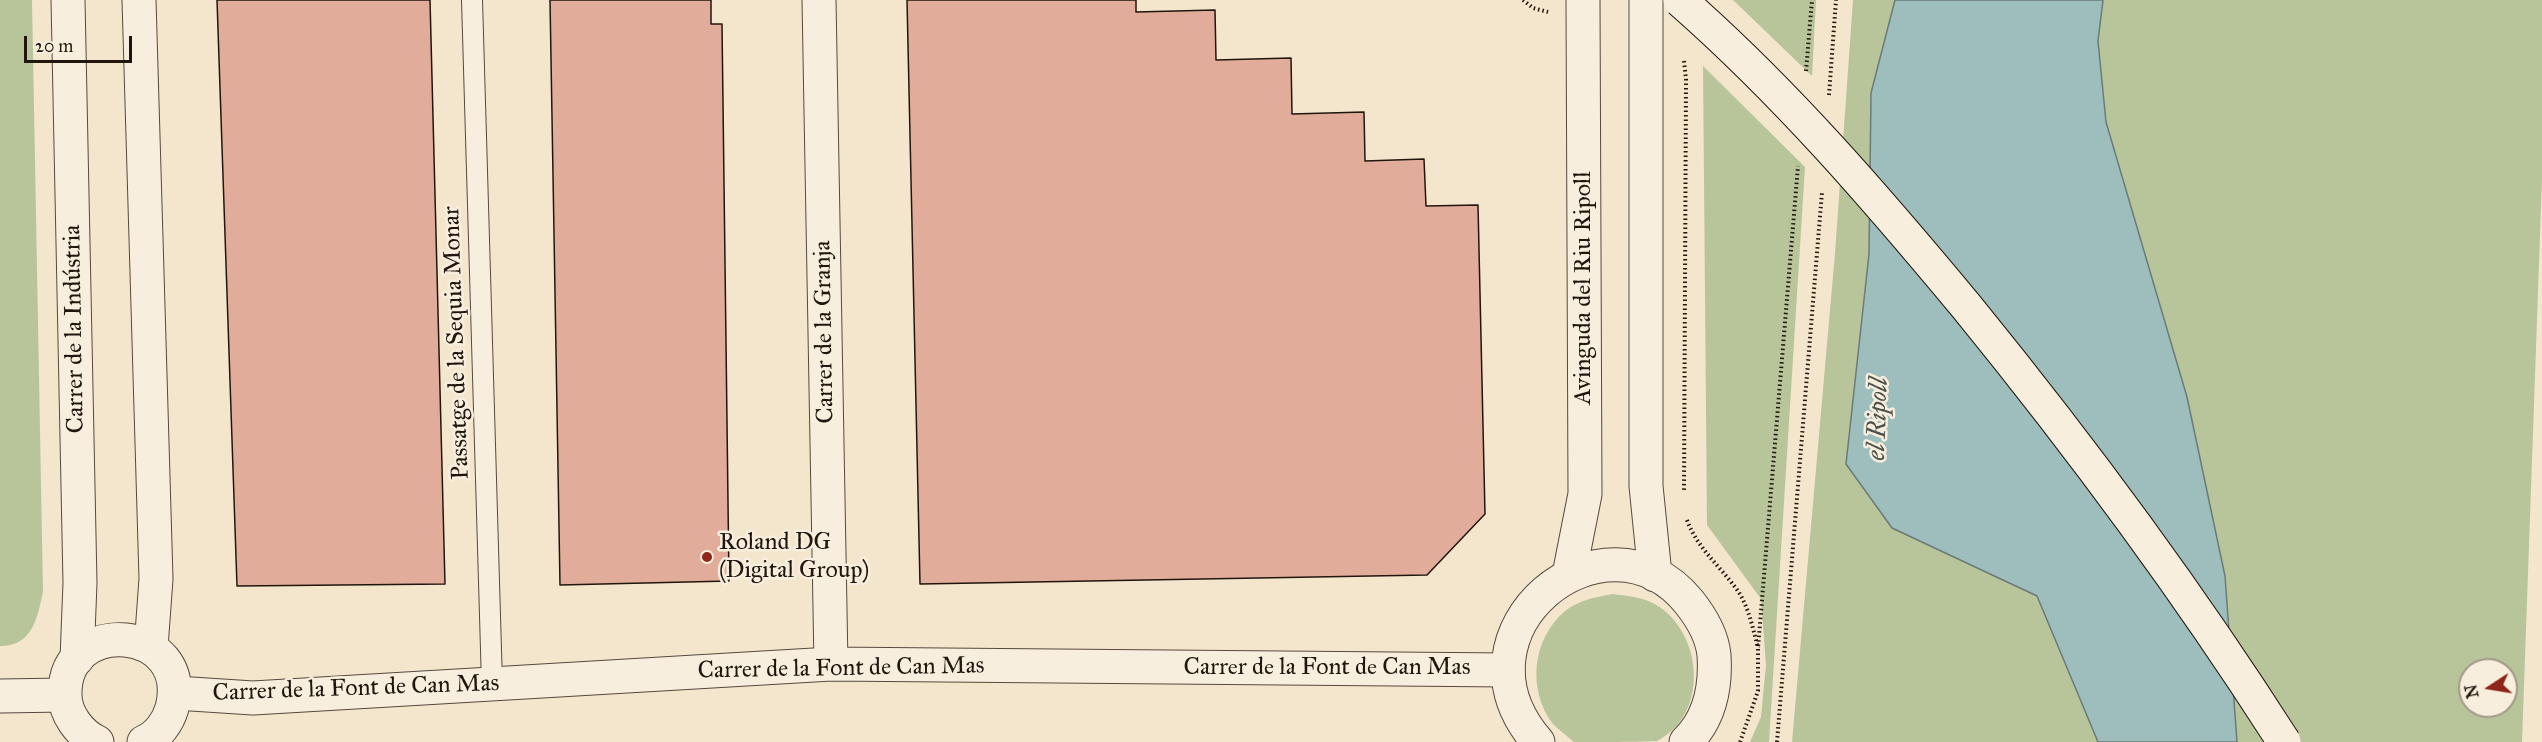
<!DOCTYPE html>
<html>
<head>
<meta charset="utf-8">
<style>
  body { margin:0 }
  #map { position:relative; width:2542px; height:742px; overflow:hidden; background:#f4e5cd; font-family:"IM FELL Great Primer",serif }
  canvas { display:block }
  .north { position:absolute; left:2458px; top:658px; width:60px; height:60px; box-sizing:border-box; background:#f8eede; border:2px solid #a2988a; border-radius:50%; rotate:258deg; font-size:16px; font-weight:700; line-height:24px; text-align:center; color:#20160d }
  .north::after { content:''; display:block; margin:auto; width:21px; height:27px; background:#8f2418; clip-path:polygon(50% 0,100% 100%,50% 72%,0 100%) }
  .scale { position:absolute; left:24px; top:36px; width:108px; height:27px; box-sizing:border-box; border:3px solid #20160d; border-top:0; padding-left:8px; font-size:18px; line-height:21px; white-space:nowrap; color:#20160d; -webkit-text-stroke:4px #f8eede; paint-order:stroke }
</style>
</head>
<body>
<div id="map">
<canvas width="2542" height="742"></canvas>
<div class="north">N</div>
<div class="scale">20 m</div>
</div>
<script>
const c = document.querySelector('canvas').getContext('2d');
c.lineJoin = 'round';
function fillPath(path, color) { c.fillStyle = color; c.fill(path, 'evenodd'); }
function trace(path, color, width, dash) { c.strokeStyle = color; c.lineWidth = width; c.lineCap = dash ? 'butt' : 'round'; c.setLineDash(dash || []); c.stroke(path); }
function label(font, color, halo, rows, align = 'center') {
  c.font = font + ' "IM FELL Great Primer",serif'; c.lineWidth = 5; c.setLineDash([]); c.textBaseline = 'middle'; c.strokeStyle = halo; c.fillStyle = color; for (const [text, x, y, turn = 0] of rows) {
    c.save(); c.translate(x, y); c.rotate((+turn || 0) * Math.PI / 180); c.textAlign = isNaN(turn) ? turn : align; if (halo) c.strokeText(text, 0, 0); c.fillText(text, 0, 0); c.restore();
  }
}
const green = new Path2D(`
  M 0,0 L 32,0 L 43,592 C 37,618 33,646 0,646 Z
  M 1733,0 L 1816,0 L 1812,76 Z
  M 1853,0 L 1895,0 L 1871,93 L 1869,254 L 1893,528 L 2037,596 L 2098,742 L 1792,742 L 1835,253 Z
  M 2103,0 L 2542,0 L 2542,179 L 2522,742 L 2237,742 L 2225,576 L 2187,397 L 2106,122 L 2098,41 ZM 2470,670 L 2506,670 L 2506,706 L 2470,706 Z
  M 1703,66 L 1805,167 L 1769,742 L 1750,742 L 1761,717 L 1766,665 L 1761,599 L 1707,525 Z
  M 1612,594 C 1629,596 1646,597 1661,608 C 1703,638 1708,715 1657,741 C 1648,742 1589,742 1574,742 C 1567,736 1559,730 1553,724 C 1527,690 1532,639 1565,611 C 1579,600 1596,597 1612,594 Z`);
const water = new Path2D(`
  M 1895,0 L 2103,0 L 2098,41 L 2106,122 L 2187,397 L 2225,576 L 2237,742 L 2098,742 L 2037,596 L 1892,528 L 1846,464 L 1869,254 L 1871,93 Z`);
const building = new Path2D(`
  M 217,0 L 430,0 L 445,584 L 237,586 Z
  M 550,0 L 711,0 L 711,24 L 722,24 L 729,581 L 560,585 Z
  M 907,0 L 1136,0 L 1136,12 L 1215,10 L 1216,60 L 1291,58 L 1292,114 L 1364,112 L 1365,161 L 1424,159 L 1426,206 L 1478,205 L 1485,514 L 1427,575 L 920,584 Z`);
const path = new Path2D(`
  M 1523,0 L 1533,8 L 1548,12
  M 1684,61 L 1686,79 L 1684,491
  M 1806,71 L 1812,0
  M 1829,95 L 1836,0
  M 1687,520 C 1697,548 1721,567 1738,591 C 1749,608 1753,629 1758,648
  M 1740,742 L 1758,691 L 1758,648 L 1798,166
  M 1777,742 L 1822,192`);
const service = new Path2D(`
  M 472,0 L 492,684`);
const minor = new Path2D(`
  M 68,0 L 80,583 L 77,659
  M 139,0 L 156,579 L 151,647
  M 819,0 L 831,664
  M 176,693 L 253,698 L 831,664 L 1508,670`);
const tertiary = new Path2D(`
  M 1646,0 L 1646,486 L 1655,575
  M 1569,575 L 1585,494 L 1583,0
  M 0,696 L 65,695
  M 97,742 C 80,734 65,714 65,695 C 63,614 193,625 172,708 C 168,722 158,736 144,742
  M 1538,742 C 1441,631 1605,499 1689,602 C 1701,617 1712,635 1714,655 C 1716,686 1710,719 1686,742`);
const secondaryBridge = new Path2D(`
  M 1680,0 C 1785,92 1877,199 1966,306 C 2080,446 2187,590 2284,742`);
const markers = [
  [707,557,6,"#8f2418"]
];
const streetNames = [
  ["Avinguda del Riu Ripoll",1584,288,-90],
  ["Carrer de la Indústria",75,329,-91],
  ["Carrer de la Granja",825,332,-91],
  ["Passatge de la Sequia Monar",457,343,-92],
  ["Carrer de la Font de Can Mas",1327,668],
  ["Carrer de la Font de Can Mas",841,669,-1],
  ["Carrer de la Font de Can Mas",356,689,-2]
];
const poiNames = [
  ["Roland DG",719,543],
  ["(Digital Group)",719,571]
];
const waterNames = [
  ["el Ripoll",1879,419,-88]
];
fillPath(green, '#b8c59b');
fillPath(water, '#9dbebd');
trace(water, '#6b7b77', 1.5);
fillPath(building, '#e2ac9b');
trace(building, '#20160d', 1.5);
trace(service, '#554a3d', 22);
trace(minor, '#554a3d', 35);
trace(tertiary, '#554a3d', 35);
trace(path, '#20160d', 4, [1.5, 3]);
trace(service, '#f8eede', 20);
trace(minor, '#f8eede', 33);
trace(tertiary, '#f8eede', 33);
trace(secondaryBridge, '#20160d', 35, []);
trace(secondaryBridge, '#f8eede', 33);
for (const [x, y, r, color] of markers) { const dot = new Path2D(); dot.arc(x, y, r, 0, 2 * Math.PI); c.fillStyle = color; c.fill(dot); trace(dot, '#f8eede', 2); }
label('24px', '#20160d', '#f8eede', streetNames);
label('24px', '#20160d', '#f8eede', poiNames, 'left');
label('italic 26px', '#4c514b', '#f8eede', waterNames);
</script>
</body>
</html>
